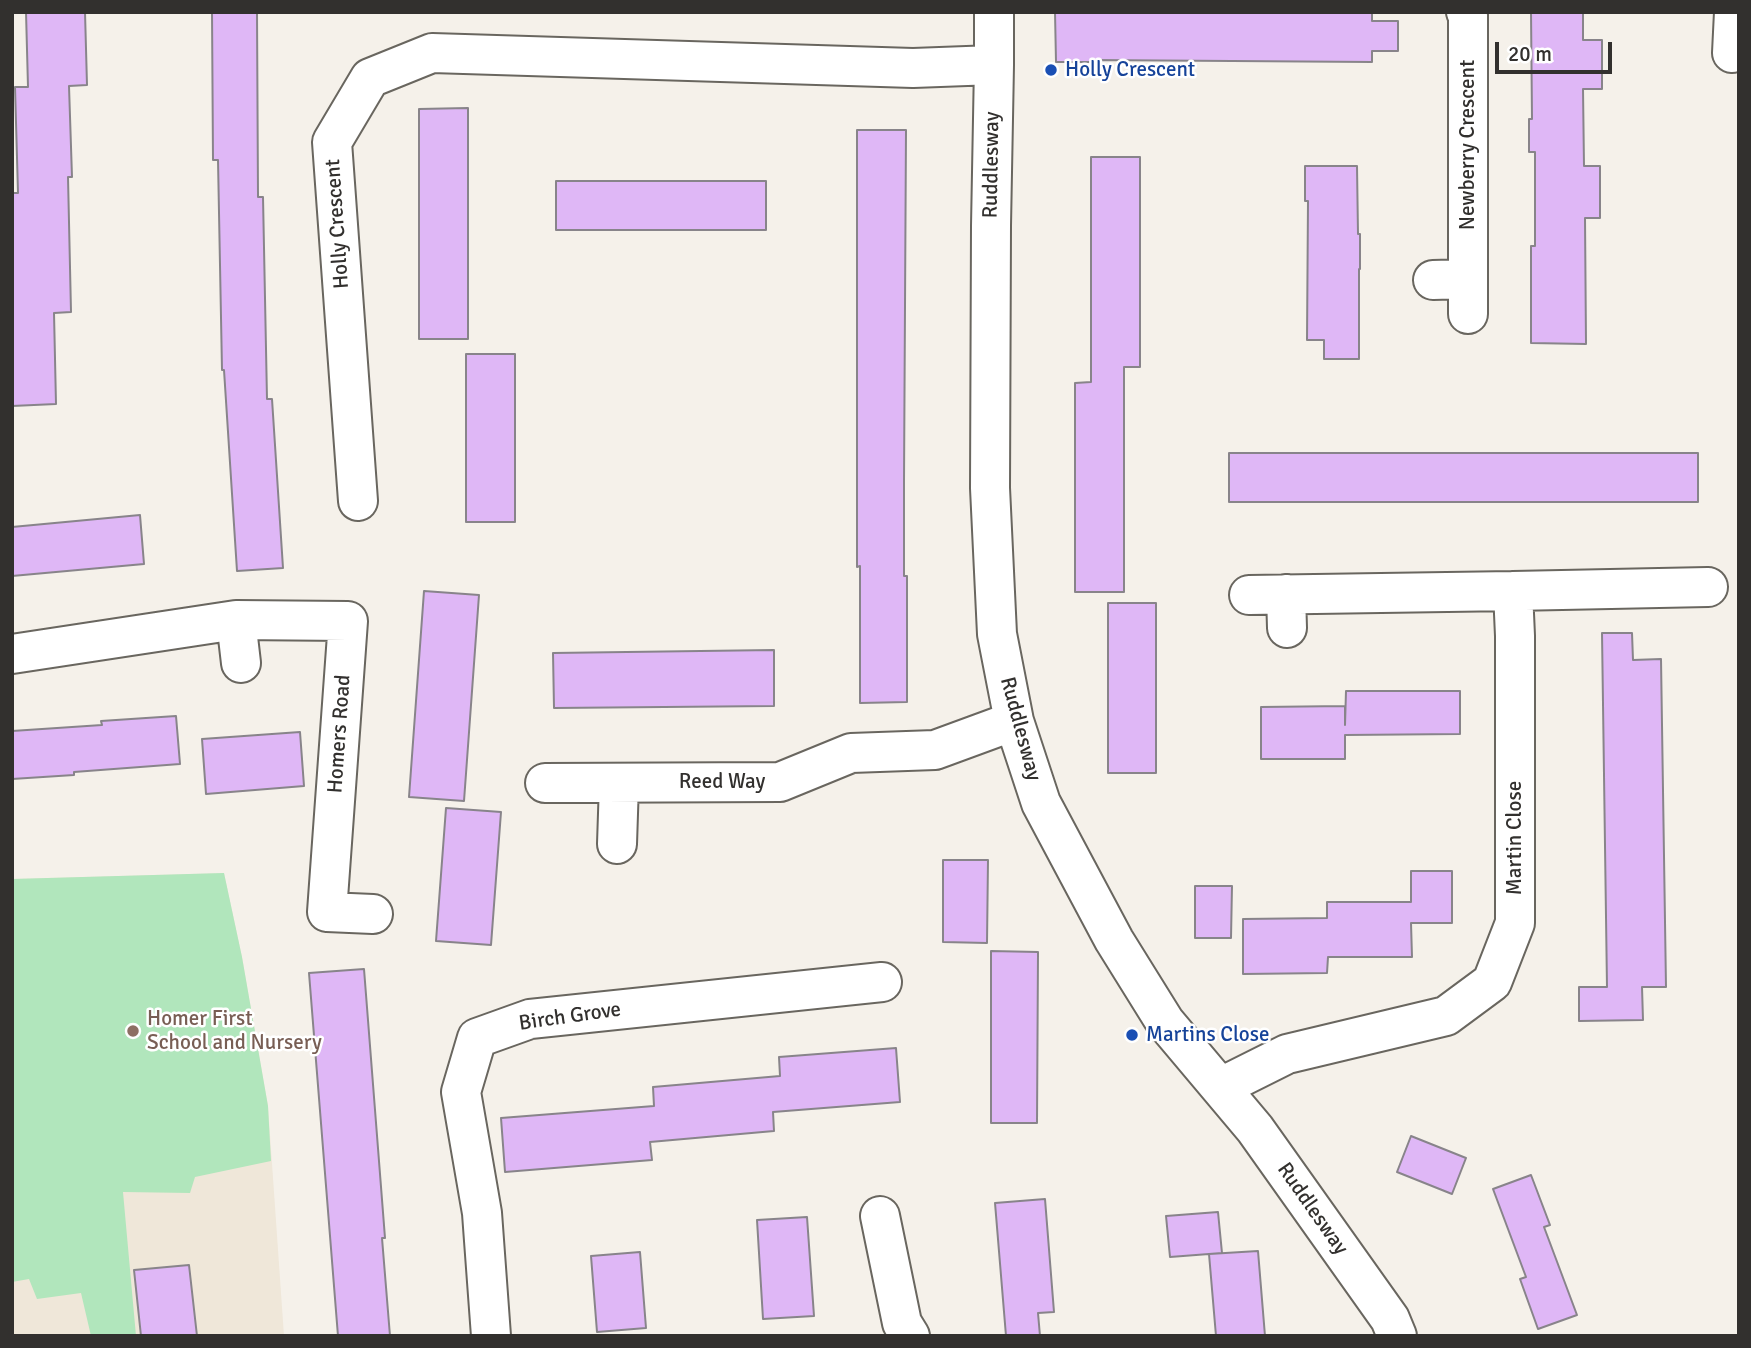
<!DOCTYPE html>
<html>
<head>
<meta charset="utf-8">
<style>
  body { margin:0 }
  #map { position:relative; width:1751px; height:1348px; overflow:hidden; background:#f5f1ea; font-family:Signika,sans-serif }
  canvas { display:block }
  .frame { position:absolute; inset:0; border:14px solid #32302e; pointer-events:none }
  .scale { position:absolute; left:1495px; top:42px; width:117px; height:32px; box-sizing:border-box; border:4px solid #32302e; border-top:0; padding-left:9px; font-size:21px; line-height:24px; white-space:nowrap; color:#32302e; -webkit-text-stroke:5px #fff; paint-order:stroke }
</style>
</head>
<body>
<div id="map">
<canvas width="1751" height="1348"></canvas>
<div class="frame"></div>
<div class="scale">20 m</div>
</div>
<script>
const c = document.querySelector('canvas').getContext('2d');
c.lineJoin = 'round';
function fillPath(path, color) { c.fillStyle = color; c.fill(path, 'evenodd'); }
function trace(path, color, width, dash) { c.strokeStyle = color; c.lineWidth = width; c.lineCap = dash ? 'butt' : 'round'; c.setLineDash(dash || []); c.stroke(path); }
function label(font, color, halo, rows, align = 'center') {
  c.font = font + ' Signika,sans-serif'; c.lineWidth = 5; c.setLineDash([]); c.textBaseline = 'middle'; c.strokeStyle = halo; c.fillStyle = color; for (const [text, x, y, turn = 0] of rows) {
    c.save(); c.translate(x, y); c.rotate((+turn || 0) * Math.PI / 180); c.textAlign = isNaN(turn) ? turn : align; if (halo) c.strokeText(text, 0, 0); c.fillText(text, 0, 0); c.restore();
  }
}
const built = new Path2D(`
  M 224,873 L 242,957 L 268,1106 L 284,1336 L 12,1336 L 12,879 Z`);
const green = new Path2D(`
  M 224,873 L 242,957 L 268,1106 L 271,1161 L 195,1177 L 190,1193 L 123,1192 L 136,1336 L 91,1336 L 81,1293 L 37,1299 L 29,1279 L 12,1282 L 12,879 Z`);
const building = new Path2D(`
  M 26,12 L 85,12 L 87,85 L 69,86 L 72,177 L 68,177 L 71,312 L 54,313 L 56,404 L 12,406 L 12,193 L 18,193 L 15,87 L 28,87 Z
  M 212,12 L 257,12 L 258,197 L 263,197 L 267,399 L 272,399 L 283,568 L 237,571 L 224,370 L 222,370 L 218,160 L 213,160 Z
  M 1055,12 L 1372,12 L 1372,21 L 1398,21 L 1398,51 L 1372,51 L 1372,62 L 1092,60 L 1092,62 L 1056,62 Z
  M 1531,12 L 1583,12 L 1583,40 L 1602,40 L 1602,89 L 1583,89 L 1584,166 L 1600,166 L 1600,218 L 1585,218 L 1586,344 L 1531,343 L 1531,246 L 1535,246 L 1535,152 L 1529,152 L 1529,119 L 1532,119 Z
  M 468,108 L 468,339 L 419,339 L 419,109 Z
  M 857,130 L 906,130 L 904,481 L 904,576 L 907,576 L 907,702 L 860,703 L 860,566 L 857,567 Z
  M 1091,157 L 1140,157 L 1140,367 L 1124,367 L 1124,592 L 1075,592 L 1075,383 L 1091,382 Z
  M 1305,166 L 1357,166 L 1358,234 L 1360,234 L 1360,269 L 1359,269 L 1359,359 L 1324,359 L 1324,340 L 1307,340 L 1308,201 L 1305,201 Z
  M 556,181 L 766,181 L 766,230 L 556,230 Z
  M 466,354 L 515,354 L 515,522 L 466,522 Z
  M 1229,453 L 1698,453 L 1698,502 L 1229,502 Z
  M 140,515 L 144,564 L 12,576 L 12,527 Z
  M 424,591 L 479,595 L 464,801 L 409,797 Z
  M 1108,603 L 1156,603 L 1156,773 L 1108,773 Z
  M 1602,633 L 1632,633 L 1633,660 L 1661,659 L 1666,987 L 1642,987 L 1643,1020 L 1579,1021 L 1579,987 L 1607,987 Z
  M 774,650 L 774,706 L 554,708 L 553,653 Z
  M 1346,691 L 1460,691 L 1460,734 L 1345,735 L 1345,759 L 1261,759 L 1261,707 L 1345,706 L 1345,725 Z
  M 176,716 L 180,764 L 74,772 L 74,775 L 12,779 L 12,731 L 102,725 L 101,721 Z
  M 300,732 L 304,786 L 206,794 L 202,739 Z
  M 446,808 L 501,812 L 491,945 L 436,941 Z
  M 943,860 L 988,860 L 987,943 L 943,942 Z
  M 1411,871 L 1452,871 L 1452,923 L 1411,923 L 1412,957 L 1328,957 L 1327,973 L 1243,974 L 1243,919 L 1327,918 L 1327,902 L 1411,902 Z
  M 1195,886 L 1232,886 L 1231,938 L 1195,938 Z
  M 991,951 L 1038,952 L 1037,1123 L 991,1123 Z
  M 364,969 L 385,1238 L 382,1238 L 390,1336 L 338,1336 L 309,973 Z
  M 896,1048 L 900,1102 L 773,1112 L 774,1131 L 650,1142 L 652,1160 L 505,1172 L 501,1118 L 654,1106 L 653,1087 L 780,1076 L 779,1057 Z
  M 1411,1136 L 1466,1158 L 1452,1194 L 1397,1172 Z
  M 1531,1175 L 1550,1225 L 1544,1227 L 1577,1315 L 1538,1329 L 1520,1279 L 1526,1277 L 1493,1189 Z
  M 1045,1199 L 1054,1312 L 1038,1313 L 1040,1336 L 1006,1336 L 995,1203 Z
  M 1218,1212 L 1222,1253 L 1209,1254 L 1258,1251 L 1265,1336 L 1216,1336 L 1209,1254 L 1170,1257 L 1166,1216 Z
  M 807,1217 L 814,1316 L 763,1319 L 757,1220 Z
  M 640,1252 L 646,1328 L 597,1332 L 591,1256 Z
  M 189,1265 L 197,1336 L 141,1336 L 134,1270 Z`);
const minor = new Path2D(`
  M 994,12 L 994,65 L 991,226 L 990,488 L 997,634 L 1014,721 L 1041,803 L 1114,940 L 1165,1022 L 1255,1129 L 1390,1319 L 1397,1336
  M 1466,12 L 1468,15 L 1468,314
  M 1732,53 L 1734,12
  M 1433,280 L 1468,279
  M 358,501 L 332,142 L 370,78 L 432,53 L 913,68 L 994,65
  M 1286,594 L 1287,628
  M 1249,595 L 1513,591
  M 236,620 L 241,663
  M 12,654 L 236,620 L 348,621 L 327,912 L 373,914
  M 545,783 L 780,782 L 851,753 L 935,750 L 1014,721
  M 617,844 L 619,783
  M 1221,1087 L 1287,1054 L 1446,1016 L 1492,982 L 1515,923 L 1515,636 L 1513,591 L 1708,587
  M 880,1216 L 902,1323 L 910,1336
  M 491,1336 L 482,1213 L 461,1092 L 477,1038 L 530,1019 L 882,982`);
const markers = [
  [1051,70,7,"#1a4fb4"],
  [133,1031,7,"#8d6e63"],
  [1132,1035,7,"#1a4fb4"]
];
const transitNames = [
  ["Holly Crescent",1065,70],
  ["Martins Close",1146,1035]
];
const streetNames = [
  ["Newberry Crescent",1468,145,-90],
  ["Ruddlesway",992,165,-89],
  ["Holly Crescent",338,224,-94],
  ["Ruddlesway",1020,729,75],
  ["Homers Road",340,734,-86],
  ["Reed Way",722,782],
  ["Martin Close",1515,838,-90],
  ["Birch Grove",570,1017,-8],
  ["Ruddlesway",1312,1209,55]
];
const educationNames = [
  ["Homer First",147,1019],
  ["School and Nursery",147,1043]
];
fillPath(built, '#efe7d9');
fillPath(green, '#b1e6bc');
fillPath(building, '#dfb7f6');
trace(building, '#88848a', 2);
trace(minor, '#69665f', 42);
trace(minor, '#fff', 38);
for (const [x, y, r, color] of markers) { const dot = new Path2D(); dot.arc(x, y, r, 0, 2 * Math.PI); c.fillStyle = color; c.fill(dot); trace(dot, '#fff', 2.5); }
label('21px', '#164399', '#fff', transitNames, 'left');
label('21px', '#32302e', '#fff', streetNames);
label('21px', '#785e54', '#fff', educationNames, 'left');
</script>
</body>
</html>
